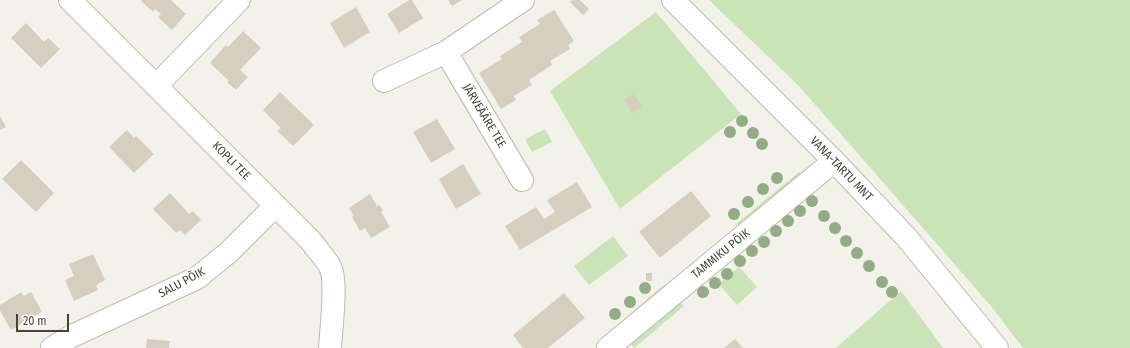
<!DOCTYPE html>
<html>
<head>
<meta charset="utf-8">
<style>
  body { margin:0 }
  #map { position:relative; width:1130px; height:348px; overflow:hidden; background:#f3f2ea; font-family:"Fira Sans Condensed",sans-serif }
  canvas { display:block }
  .scale { position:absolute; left:16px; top:314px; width:53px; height:18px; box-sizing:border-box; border:2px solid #464339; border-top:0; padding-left:5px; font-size:12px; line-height:14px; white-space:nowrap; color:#464339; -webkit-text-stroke:3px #fff; paint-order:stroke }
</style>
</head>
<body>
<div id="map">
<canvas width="1130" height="348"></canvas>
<div class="scale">20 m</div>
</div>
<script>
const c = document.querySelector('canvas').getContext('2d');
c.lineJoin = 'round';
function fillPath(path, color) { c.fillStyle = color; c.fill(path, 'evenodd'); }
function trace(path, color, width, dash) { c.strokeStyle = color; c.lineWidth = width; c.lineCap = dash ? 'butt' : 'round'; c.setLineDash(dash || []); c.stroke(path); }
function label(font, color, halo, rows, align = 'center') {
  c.font = font + ' "Fira Sans Condensed",sans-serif'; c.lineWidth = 4; c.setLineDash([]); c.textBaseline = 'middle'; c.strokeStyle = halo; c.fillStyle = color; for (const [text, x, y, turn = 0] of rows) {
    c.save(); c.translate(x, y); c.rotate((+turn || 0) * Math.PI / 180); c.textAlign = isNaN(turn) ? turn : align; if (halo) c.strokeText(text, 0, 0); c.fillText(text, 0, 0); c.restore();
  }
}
const green = new Path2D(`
  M 709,0 L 1130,0 L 1130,348 L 1023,348 L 991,306 L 798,85 Z
  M 656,12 L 741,114 L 620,209 L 550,91 Z
  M 545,129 L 552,142 L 532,152 L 525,139 Z
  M 799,172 L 803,176 L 740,227 L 736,224 Z
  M 613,236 L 628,256 L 589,285 L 574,266 Z
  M 739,267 L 757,287 L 737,305 L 719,284 Z
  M 665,284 L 670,290 L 620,331 L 615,327 Z
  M 901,291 L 943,348 L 836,348 Z
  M 679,301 L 684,306 L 634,348 L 630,343 Z`);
const building = new Path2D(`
  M 142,0 L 171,0 L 186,14 L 172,30 L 158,17 L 161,14 L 155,9 L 153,12 L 141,1 Z
  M 409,0 L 412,0 L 423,18 L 399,33 L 387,14 Z
  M 448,0 L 462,0 L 452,6 Z
  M 572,0 L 580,0 L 589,9 L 583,15 L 570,2 Z
  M 356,7 L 370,32 L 344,48 L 330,23 Z
  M 554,10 L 574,41 L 568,45 L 570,49 L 550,61 L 552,65 L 529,80 L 532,85 L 514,96 L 516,100 L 501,109 L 479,73 L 502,59 L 500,56 L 522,42 L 519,37 L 540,24 L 537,20 Z
  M 26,23 L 44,42 L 48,38 L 60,49 L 41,68 L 11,38 Z
  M 243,31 L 261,48 L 240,70 L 248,77 L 236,90 L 227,82 L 229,81 L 210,63 L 226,45 L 228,47 Z
  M 280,92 L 314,125 L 293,146 L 277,131 L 281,128 L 263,110 Z
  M 633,94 L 642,106 L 632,113 L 624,100 Z
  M 0,116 L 6,127 L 0,130 Z
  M 437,119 L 455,149 L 431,163 L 413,132 Z
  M 127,130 L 134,138 L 136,136 L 154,154 L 134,173 L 109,147 Z
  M 21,160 L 54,193 L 36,212 L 2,179 Z
  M 463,164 L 481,194 L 456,209 L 439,179 Z
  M 577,182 L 592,207 L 520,250 L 505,226 L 536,207 L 544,219 L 555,212 L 547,200 Z
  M 691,191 L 711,216 L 660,258 L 639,232 Z
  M 170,193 L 189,214 L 193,211 L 201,220 L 185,235 L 180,230 L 176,233 L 153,209 Z
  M 370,194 L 377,206 L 379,205 L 383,210 L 381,212 L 390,227 L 371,238 L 365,228 L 360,231 L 352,217 L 354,216 L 349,208 Z
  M 93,254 L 105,280 L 96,285 L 98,290 L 74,301 L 65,280 L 74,276 L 69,264 Z
  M 646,273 L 652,273 L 652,281 L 646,281 Z
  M 21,292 L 24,296 L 31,292 L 42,312 L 11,330 L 0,311 L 0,305 Z
  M 564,293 L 585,318 L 548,348 L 523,348 L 513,335 Z
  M 147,339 L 170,341 L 169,348 L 146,348 Z
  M 735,339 L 743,348 L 724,348 Z`);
const minor = new Path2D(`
  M 70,0 L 311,241 C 317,250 327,259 331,269 C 337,284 331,330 330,348
  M 673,0 L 834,161 L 907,238 L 997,348
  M 446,52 L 522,180
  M 384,81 L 446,52 L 523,0
  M 156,86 L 239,0
  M 52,348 L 72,336 L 197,278 L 229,252 L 275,206
  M 608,348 L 834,161`);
const trees = [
  [742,121],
  [730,132],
  [753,133],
  [762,144],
  [777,178],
  [763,189],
  [812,201],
  [748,202],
  [800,211],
  [734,214],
  [824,216],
  [788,221],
  [835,228],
  [776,231],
  [846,241],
  [764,242],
  [752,251],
  [857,253],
  [740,261],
  [869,266],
  [727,274],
  [882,282],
  [715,283],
  [645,288],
  [703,292],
  [892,292],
  [630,302],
  [615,314]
];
const streetNames = [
  ["JÄRVEÄÄRE TEE",484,116,59],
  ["KOPLI TEE",231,161,45],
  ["VANA-TARTU MNT",841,169,46],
  ["TAMMIKU PÕIK",721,254,-39],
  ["SALU PÕIK",182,283,-28]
];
fillPath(green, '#cae3b7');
fillPath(building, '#d4cfc0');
trace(minor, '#bebaad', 24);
trace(minor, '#fff', 22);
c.fillStyle = '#92ac84';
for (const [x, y] of trees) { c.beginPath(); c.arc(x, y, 6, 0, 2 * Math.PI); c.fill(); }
label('12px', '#464339', '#fff', streetNames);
</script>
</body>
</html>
